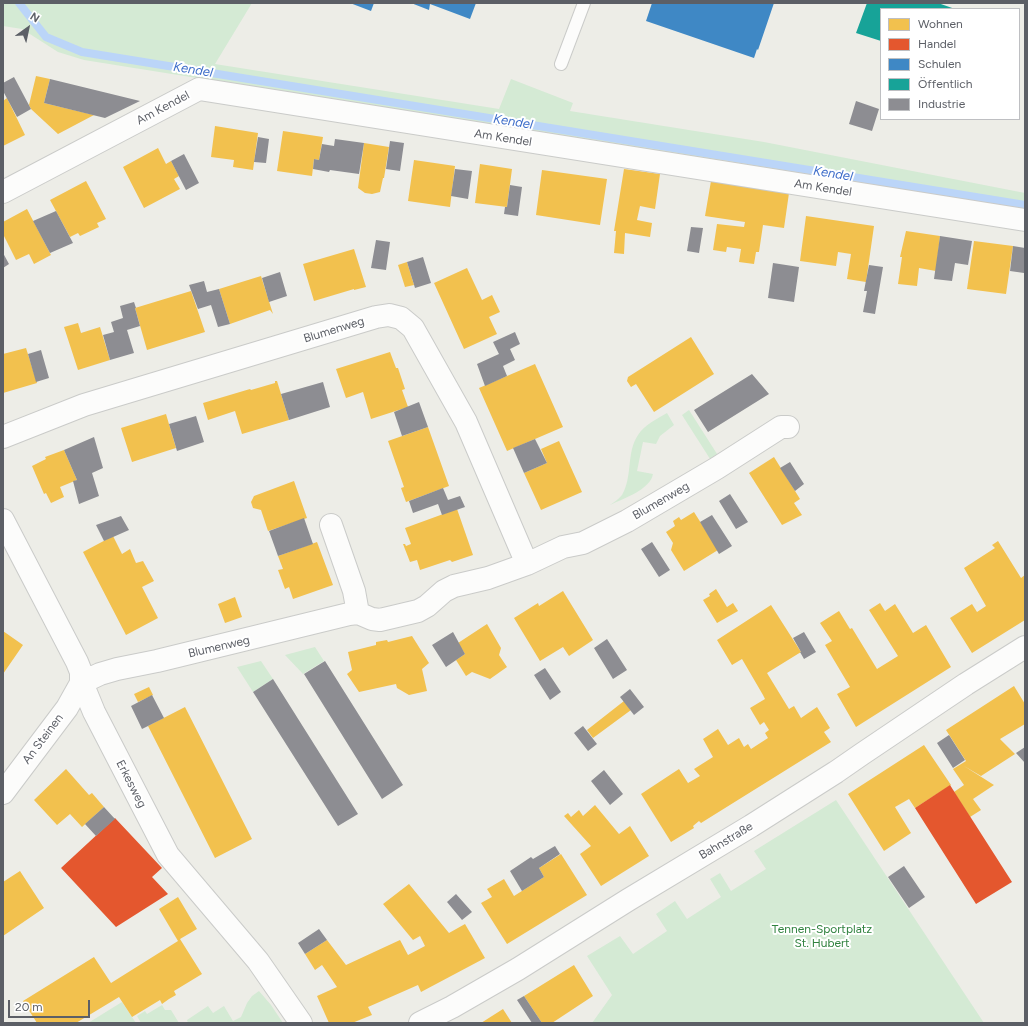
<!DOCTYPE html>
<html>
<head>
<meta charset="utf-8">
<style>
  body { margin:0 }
  #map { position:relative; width:1028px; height:1026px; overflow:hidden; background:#edede7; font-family:Figtree,sans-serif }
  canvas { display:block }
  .frame { position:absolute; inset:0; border:4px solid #5c5f66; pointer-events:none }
  .legend { position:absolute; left:880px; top:8px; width:140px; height:112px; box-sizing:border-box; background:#fff; border:1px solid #bebfc2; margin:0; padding:5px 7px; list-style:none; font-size:12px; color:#5c5f66 }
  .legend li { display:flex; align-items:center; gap:8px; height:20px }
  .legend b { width:20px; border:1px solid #bebfc2 }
  .north { position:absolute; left:8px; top:8px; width:40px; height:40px; -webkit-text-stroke:3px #fff; paint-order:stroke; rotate:33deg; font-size:11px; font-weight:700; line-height:16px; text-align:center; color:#5c5f66 }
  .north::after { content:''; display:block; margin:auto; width:14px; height:18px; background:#5c5f66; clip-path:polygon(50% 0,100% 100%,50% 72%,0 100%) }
  .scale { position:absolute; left:8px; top:1000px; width:82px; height:18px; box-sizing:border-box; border:2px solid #5c5f66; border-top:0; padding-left:5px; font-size:12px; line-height:14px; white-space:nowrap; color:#5c5f66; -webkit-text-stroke:3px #fff; paint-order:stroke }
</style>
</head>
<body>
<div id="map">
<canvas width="1028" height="1026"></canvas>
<div class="frame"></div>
<ul class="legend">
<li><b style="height:11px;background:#f2c14e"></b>Wohnen</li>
<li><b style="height:11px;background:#e4572e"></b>Handel</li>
<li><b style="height:11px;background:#3f88c5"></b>Schulen</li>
<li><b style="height:11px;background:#17a398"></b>Öffentlich</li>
<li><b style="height:11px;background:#8d8d92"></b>Industrie</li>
</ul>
<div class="north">N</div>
<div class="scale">20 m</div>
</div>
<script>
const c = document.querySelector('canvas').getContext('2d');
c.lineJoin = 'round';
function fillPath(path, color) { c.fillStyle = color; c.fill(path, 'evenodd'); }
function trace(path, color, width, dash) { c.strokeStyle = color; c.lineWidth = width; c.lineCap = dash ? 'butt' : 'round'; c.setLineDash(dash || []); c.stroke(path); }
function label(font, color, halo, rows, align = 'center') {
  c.font = font + ' Figtree,sans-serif'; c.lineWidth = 4; c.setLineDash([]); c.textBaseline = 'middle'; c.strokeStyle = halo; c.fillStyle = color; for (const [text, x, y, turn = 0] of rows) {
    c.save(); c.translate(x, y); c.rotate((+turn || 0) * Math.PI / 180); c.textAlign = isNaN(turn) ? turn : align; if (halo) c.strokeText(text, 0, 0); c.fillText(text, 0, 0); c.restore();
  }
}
const green = new Path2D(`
  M 3,3 L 252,3 L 215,64 L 499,109 L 511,79 L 573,103 L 570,111 L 764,142 L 1025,193 L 1025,210 L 84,60 L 58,52 L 22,29 L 3,26 Z
  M 689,410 L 719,457 L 712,462 L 682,415 Z
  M 667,413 L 674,425 L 660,436 L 656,444 L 643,442 L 637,471 L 653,474 C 650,490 624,498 610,505 C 614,502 619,499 622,495 C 633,476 626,453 638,435 C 644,425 657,419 667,413 Z
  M 315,647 L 324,661 L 303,674 L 285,655 Z
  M 261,661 L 273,679 L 253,692 L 237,667 Z
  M 836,800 L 984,1023 L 592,1023 L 612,995 L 587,956 L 620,936 L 633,954 L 667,931 L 656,914 L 675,901 L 687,919 L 721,897 L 710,879 L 720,873 L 731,891 L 766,869 L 754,851 Z
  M 259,991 L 271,1005 L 283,1023 L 188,1023 L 187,1020 L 208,1006 L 213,1013 L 224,1006 L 233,1021 L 241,1017 L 247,1003 L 252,996 Z
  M 122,1002 L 136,1023 L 88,1023 Z
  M 162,1005 L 165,1010 L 171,1010 L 179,1023 L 141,1023 L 137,1016 L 145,1011 L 147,1014 Z`);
const homes = new Path2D(`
  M 36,76 L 50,79 L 44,103 L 94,115 L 58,134 L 31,109 L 29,105 Z
  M 7,98 L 25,135 L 3,146 L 3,101 Z
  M 215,126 L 258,133 L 253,170 L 233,167 L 234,160 L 211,157 Z
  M 283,131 L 323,137 L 319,160 L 314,159 L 312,176 L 277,171 Z
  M 364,143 L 389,147 L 384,178 L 383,178 L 380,192 L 372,194 L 365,193 L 358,188 Z
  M 158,148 L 166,164 L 171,161 L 179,176 L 174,179 L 180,189 L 144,208 L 123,167 Z
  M 414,160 L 455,166 L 450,207 L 408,201 Z
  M 480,164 L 512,169 L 507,207 L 475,203 Z
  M 624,169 L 660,174 L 655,209 L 640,206 L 637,220 L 652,223 L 650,237 L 625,233 L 624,254 L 614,253 L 616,231 L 614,231 Z
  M 542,170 L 607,179 L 600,225 L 536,215 Z
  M 86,181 L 106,219 L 97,223 L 99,227 L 80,236 L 78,233 L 70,237 L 50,200 Z
  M 711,181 L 789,193 L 784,228 L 763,225 L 759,252 L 756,252 L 754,264 L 739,262 L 741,249 L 727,247 L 726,252 L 713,250 L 717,224 L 744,227 L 745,222 L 705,216 Z
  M 27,209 L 51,255 L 34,264 L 29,254 L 16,260 L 3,234 L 3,222 Z
  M 806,216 L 874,226 L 866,282 L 847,279 L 851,254 L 838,252 L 836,266 L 800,261 Z
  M 906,231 L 940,236 L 936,271 L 919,268 L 917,286 L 898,284 L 902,257 L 900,257 Z
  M 974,241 L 1013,246 L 1006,294 L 967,289 Z
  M 354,249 L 366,287 L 354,290 L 354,289 L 314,301 L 303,264 Z
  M 407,262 L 414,285 L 405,287 L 398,265 Z
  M 467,268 L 482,300 L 492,295 L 500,312 L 489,317 L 497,334 L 464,349 L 434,283 Z
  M 261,276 L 273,314 L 270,310 L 230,324 L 219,289 Z
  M 191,291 L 205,332 L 147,350 L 135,308 Z
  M 78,323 L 81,333 L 100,327 L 110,360 L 78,370 L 64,327 Z
  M 691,337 L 714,374 L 654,412 L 636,384 L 631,387 L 627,381 L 628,377 Z
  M 26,348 L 37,383 L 3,393 L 3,354 Z
  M 390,352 L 396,368 L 398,368 L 405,389 L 402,390 L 408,407 L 371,419 L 363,392 L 346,398 L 336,369 Z
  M 535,364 L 563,427 L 507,451 L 479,388 Z
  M 275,381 L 277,381 L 289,420 L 242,434 L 235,411 L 208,420 L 203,403 L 250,389 L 251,390 L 275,383 Z
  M 166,414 L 176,448 L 132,462 L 121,428 Z
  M 428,427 L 449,486 L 406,502 L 401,488 L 404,487 L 388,441 Z
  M 559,441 L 582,492 L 541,510 L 524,473 L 547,463 L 541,449 Z
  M 64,450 L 77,480 L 60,487 L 64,497 L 51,503 L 46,493 L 44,494 L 32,466 L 46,459 L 45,457 Z
  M 774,457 L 800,499 L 794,503 L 802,515 L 782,525 L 749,473 Z
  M 294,481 L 307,518 L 268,531 L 261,510 L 253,508 L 251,502 L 254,496 Z
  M 457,509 L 473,555 L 452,562 L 450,560 L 420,570 L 417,560 L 410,562 L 403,544 L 405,544 L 406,546 L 411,544 L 405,528 Z
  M 694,512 L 718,550 L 684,571 L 671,550 L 673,543 L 666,532 L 675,526 L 673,521 L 679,517 L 681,520 Z
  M 113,536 L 122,554 L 130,549 L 136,563 L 143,561 L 154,581 L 142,587 L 158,618 L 126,635 L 83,552 Z
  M 998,541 L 1021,578 L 1025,575 L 1025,620 L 972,653 L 950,618 L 972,604 L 977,612 L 986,606 L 964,568 L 995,548 L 992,545 Z
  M 317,542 L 333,585 L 293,599 L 289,587 L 285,589 L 278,570 L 283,569 L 278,556 Z
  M 716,589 L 727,607 L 733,603 L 738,611 L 717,623 L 703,600 L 710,596 L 709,594 Z
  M 563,591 L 593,640 L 569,656 L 563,647 L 540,661 L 514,618 L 538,603 L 539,606 Z
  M 235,597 L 242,617 L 225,623 L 218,604 Z
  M 880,603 L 885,611 L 895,604 L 913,633 L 926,625 L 951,667 L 856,727 L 837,694 L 850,687 L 825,645 L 832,641 L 820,623 L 839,611 L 850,629 L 852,628 L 877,669 L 898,656 L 869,610 Z
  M 771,605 L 801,652 L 767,673 L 789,709 L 794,706 L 801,718 L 817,707 L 830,728 L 824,732 L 831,742 L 701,823 L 699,821 L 693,826 L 694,828 L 671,842 L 641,794 L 679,769 L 688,783 L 700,776 L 694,769 L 713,757 L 703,739 L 718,729 L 728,745 L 739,738 L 744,747 L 748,744 L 751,749 L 768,738 L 765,733 L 769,730 L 764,722 L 760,725 L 750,708 L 765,699 L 763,695 L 742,659 L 732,665 L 717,640 Z
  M 487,624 L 501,648 L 499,655 L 507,667 L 490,679 L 472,672 L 466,676 L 456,660 L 465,654 L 458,643 Z
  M 3,631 L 23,645 L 3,674 Z
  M 412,636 L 429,663 L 422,669 L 427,691 L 409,695 L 397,688 L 396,684 L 359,692 L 347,674 L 352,670 L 348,652 L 376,645 L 376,642 L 387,640 L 388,642 Z
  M 1014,686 L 1025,704 L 1025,724 L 1000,739 L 1015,754 L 981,776 L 964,766 L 994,785 L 973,799 L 981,810 L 970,817 L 954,792 L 964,785 L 953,769 L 966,761 L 946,730 Z
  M 149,687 L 153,695 L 138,702 L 134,694 Z
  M 624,701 L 631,710 L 593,738 L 587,730 Z
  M 185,707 L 252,839 L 215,858 L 148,726 Z
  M 924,745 L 951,785 L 915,808 L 909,799 L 895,807 L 911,833 L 884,851 L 848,794 Z
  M 66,769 L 89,795 L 92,793 L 104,807 L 82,827 L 70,814 L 57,825 L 34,800 Z
  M 595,805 L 619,834 L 630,826 L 649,856 L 601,886 L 580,854 L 591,846 L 564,816 L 568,813 L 571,817 L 579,810 L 583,816 Z
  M 561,854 L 587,895 L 507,944 L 481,903 L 492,897 L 487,889 L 504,879 L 514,896 L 544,877 L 539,868 Z
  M 20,871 L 44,908 L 3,936 L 3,882 Z
  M 409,884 L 449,933 L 465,924 L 485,958 L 421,992 L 418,985 L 368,1007 L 372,1015 L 352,1023 L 329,1023 L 317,996 L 337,987 L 322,965 L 315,970 L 305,954 L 327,940 L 346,965 L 400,940 L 408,955 L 425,946 L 420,936 L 413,940 L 383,904 Z
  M 178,897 L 197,929 L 180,939 L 202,974 L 174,991 L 176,995 L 169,999 L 162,1004 L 160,1000 L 132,1017 L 119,997 L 76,1023 L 37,1023 L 23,1001 L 94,957 L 111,983 L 178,941 L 159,909 Z
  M 574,965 L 593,996 L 552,1023 L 542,1023 L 524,996 Z
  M 503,1009 L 512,1023 L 481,1023 Z`);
const shops = new Path2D(`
  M 950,785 L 1012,882 L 976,904 L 915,808 Z
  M 115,818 L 162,868 L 152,877 L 168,894 L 116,927 L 61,868 Z`);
const schools = new Path2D(`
  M 350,3 L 374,3 L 371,11 Z
  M 411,3 L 476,3 L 470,19 L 430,4 L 429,10 Z
  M 652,3 L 774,3 L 758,50 L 757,49 L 754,58 L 646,21 Z`);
const public = new Path2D(`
  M 867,3 L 938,3 L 955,9 L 881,9 L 881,41 L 856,33 Z`);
const industry = new Path2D(`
  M 14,77 L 31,109 L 17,117 L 3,91 L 3,83 Z
  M 50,79 L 140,101 L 105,118 L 44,103 Z
  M 856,101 L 879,109 L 872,131 L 849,124 Z
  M 258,137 L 269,139 L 266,163 L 254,162 Z
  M 335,139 L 364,143 L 359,174 L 330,170 L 329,172 L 313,169 L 314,159 L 319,160 L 322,144 L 334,146 Z
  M 390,141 L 404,143 L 400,171 L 386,169 Z
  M 184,154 L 199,183 L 186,190 L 171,161 Z
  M 455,169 L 472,171 L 468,199 L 451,196 Z
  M 510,185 L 522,187 L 518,216 L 504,214 L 505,207 L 507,207 Z
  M 56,211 L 73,243 L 50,253 L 33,221 Z
  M 691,227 L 703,228 L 699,253 L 687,251 Z
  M 940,236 L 972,241 L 968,265 L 955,263 L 952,281 L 934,279 Z
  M 376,240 L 390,242 L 386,270 L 371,268 Z
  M 1013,246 L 1025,248 L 1024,273 L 1010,271 Z
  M 3,253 L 9,264 L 3,268 Z
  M 423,257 L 431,283 L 415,288 L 407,262 Z
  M 773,263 L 799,267 L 794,302 L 768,298 Z
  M 869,265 L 883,267 L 875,314 L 863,312 L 867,291 L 864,291 Z
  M 280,272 L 287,296 L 269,302 L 262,278 Z
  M 204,281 L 207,292 L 219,289 L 230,324 L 218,327 L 211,305 L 198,309 L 189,285 Z
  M 134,302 L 136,308 L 135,308 L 140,326 L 127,330 L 134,353 L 110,360 L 103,335 L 114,332 L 111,322 L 123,318 L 120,306 Z
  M 515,332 L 520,344 L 510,349 L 515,360 L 503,366 L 507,376 L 485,386 L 477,364 L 499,354 L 493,342 Z
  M 41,350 L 49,378 L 36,382 L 28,354 Z
  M 752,374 L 769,394 L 708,432 L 694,410 Z
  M 323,382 L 330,407 L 289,420 L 281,394 Z
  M 419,402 L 428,427 L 402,436 L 394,412 Z
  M 196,416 L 204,442 L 177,451 L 169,424 Z
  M 94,437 L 103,468 L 92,473 L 99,496 L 79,504 L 73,481 L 77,480 L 64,450 Z
  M 535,439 L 547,463 L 524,473 L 513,448 Z
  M 790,462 L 804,484 L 795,491 L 780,468 Z
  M 443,488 L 448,500 L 460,496 L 465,507 L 442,515 L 438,504 L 413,513 L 409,501 Z
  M 730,494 L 748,522 L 736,529 L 719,501 Z
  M 712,515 L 732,546 L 719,554 L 700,522 Z
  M 121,516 L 129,530 L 104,541 L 96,525 Z
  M 304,518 L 313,544 L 278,556 L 269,531 Z
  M 652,542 L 670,570 L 659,577 L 641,549 Z
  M 453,632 L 465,654 L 446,667 L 432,645 Z
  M 804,632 L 816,652 L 804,659 L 800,652 L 801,652 L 793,638 Z
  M 607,639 L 627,670 L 613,679 L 594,648 Z
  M 325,661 L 403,785 L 382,799 L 304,674 Z
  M 545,668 L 561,692 L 550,700 L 534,675 Z
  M 273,679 L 358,814 L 338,826 L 253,692 Z
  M 630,689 L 644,707 L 634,715 L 620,697 Z
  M 152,695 L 164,718 L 142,729 L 131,706 Z
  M 583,726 L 597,744 L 588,751 L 574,733 Z
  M 949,735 L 965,760 L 953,768 L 937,743 Z
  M 1025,747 L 1025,763 L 1016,753 Z
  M 604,770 L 623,794 L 610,805 L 591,781 Z
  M 104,807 L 115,819 L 96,836 L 85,824 Z
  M 555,846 L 560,854 L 539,868 L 544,877 L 522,891 L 510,871 L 531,857 L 533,859 Z
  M 904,866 L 925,897 L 909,908 L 888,877 Z
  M 456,894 L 472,912 L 462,920 L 447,902 Z
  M 319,929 L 327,940 L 305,954 L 298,943 Z
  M 524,996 L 542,1023 L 532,1023 L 517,1000 Z`);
const stream = new Path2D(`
  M 19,3 L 46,37 L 82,52 L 1025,205`);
const service = new Path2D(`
  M 561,64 L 584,3`);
const minor = new Path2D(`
  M 3,192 L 199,89 L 1025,220
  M 3,437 L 84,405 L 376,317 L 389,315 L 401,318 L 413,328 L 466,422 L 527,564
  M 3,520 L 77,662 L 81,672 L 81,683 L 85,690 L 94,712 L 168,855 L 258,961 L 301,1023
  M 331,525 L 354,591 L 358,613
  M 81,683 L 100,674 L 117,669 L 157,661 L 349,614 L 358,613 L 372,619 L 380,620 L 418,611 L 427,606 L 444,591 L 454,586 L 488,578 L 527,564 L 563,547 L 583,543 L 627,521 L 717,468 L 781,427 L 788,427
  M 3,793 L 67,708 L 81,683
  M 420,1023 L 452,1007 L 518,969 L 628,900 L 751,826 L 836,772 L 862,754 L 966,684 L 1025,647`);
const streetNames = [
  ["Am Kendel",163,108,-28],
  ["Am Kendel",503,138,9],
  ["Am Kendel",823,188,9],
  ["Blumenweg",334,330,-17],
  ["Blumenweg",661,501,-30],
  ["Blumenweg",219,647,-13],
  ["An Steinen",43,739,-53],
  ["Erkesweg",131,784,63],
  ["Bahnstraße",726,841,-31]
];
const parkNames = [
  ["Tennen-Sportplatz",822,929],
  ["St. Hubert",822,943]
];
const waterNames = [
  ["Kendel",193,70,9],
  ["Kendel",513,122,9],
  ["Kendel",833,174,9]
];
fillPath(green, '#d4ead4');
fillPath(homes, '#f2c14e');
fillPath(shops, '#e4572e');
fillPath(schools, '#3f88c5');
fillPath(public, '#17a398');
fillPath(industry, '#8d8d92');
trace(stream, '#bbd5f8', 8);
trace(service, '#cacbc9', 14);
trace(minor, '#cacbc9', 24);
trace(service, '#fcfcfb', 12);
trace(minor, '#fcfcfb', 22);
label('12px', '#5c5f66', '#fff', streetNames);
label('12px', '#30823f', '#fff', parkNames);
label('italic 13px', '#406fca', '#fff', waterNames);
</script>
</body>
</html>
